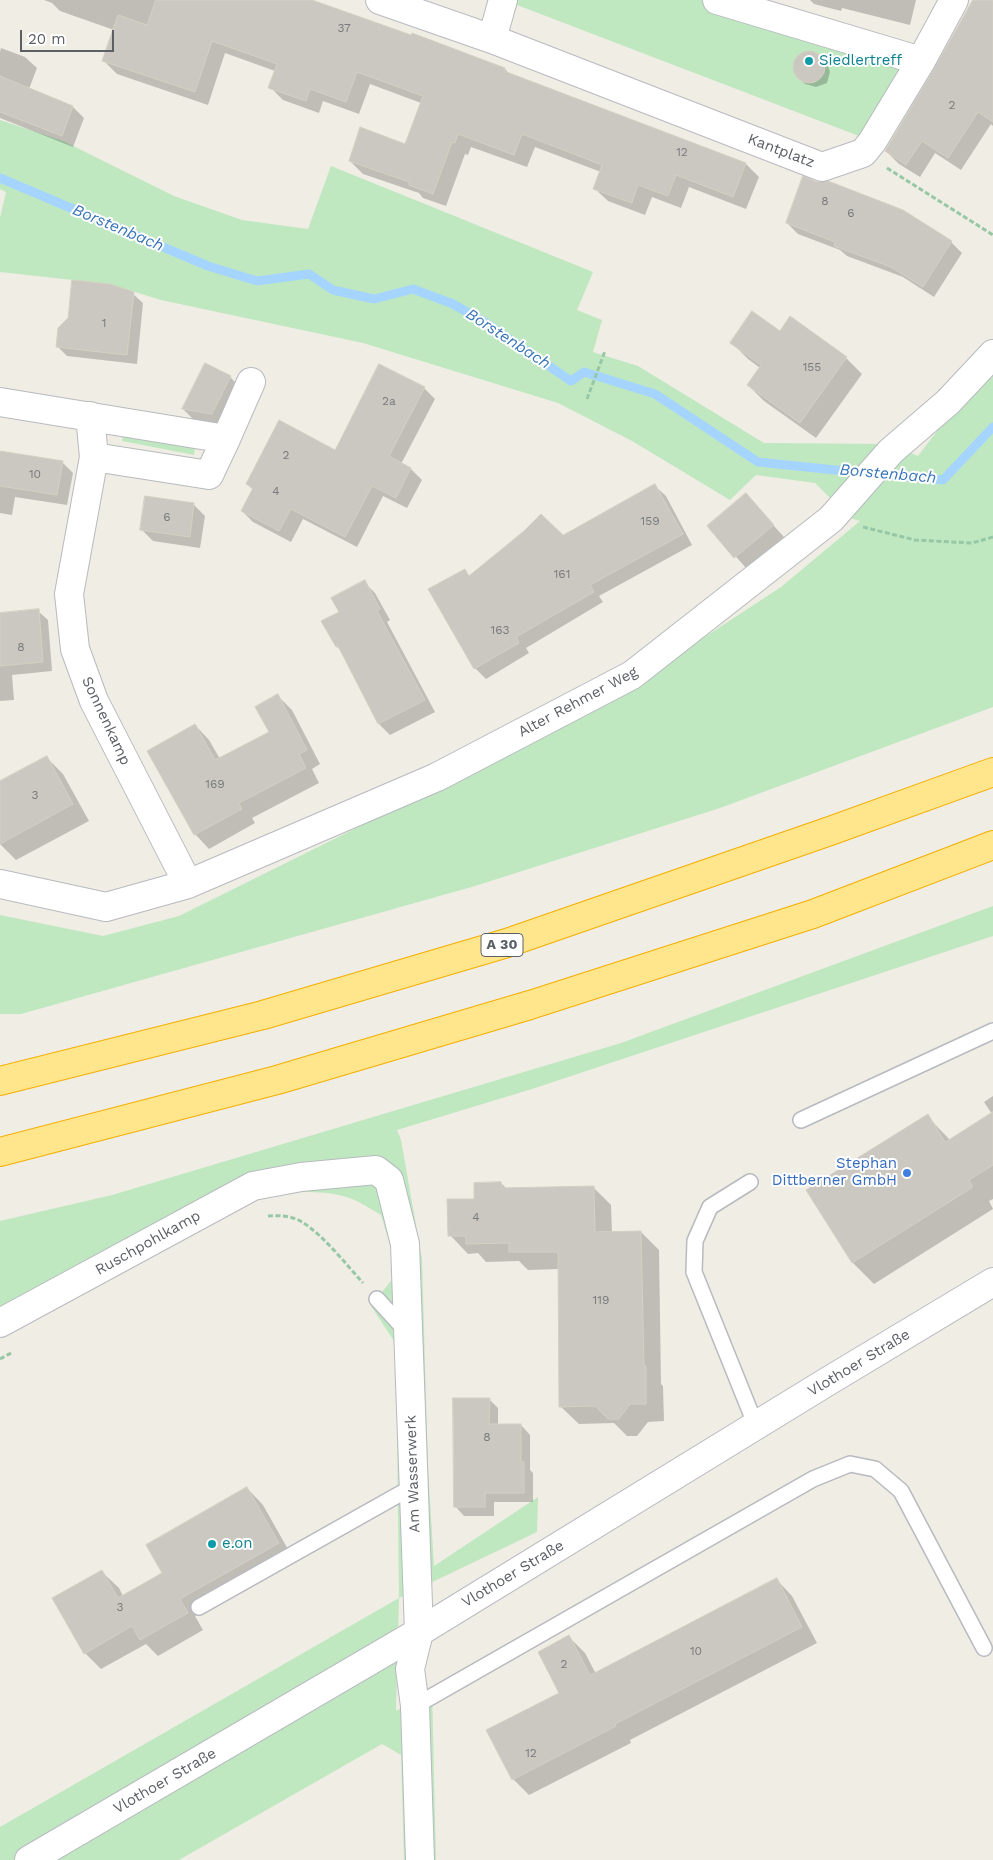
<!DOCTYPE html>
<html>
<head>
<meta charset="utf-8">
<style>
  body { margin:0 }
  #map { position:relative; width:993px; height:1860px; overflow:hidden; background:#f0ede4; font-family:"Work Sans",sans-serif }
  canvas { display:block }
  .scale { position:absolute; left:20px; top:30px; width:94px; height:22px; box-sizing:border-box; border:2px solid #5c6066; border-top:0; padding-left:6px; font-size:15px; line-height:18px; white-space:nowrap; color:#5c6066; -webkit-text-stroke:4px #fff; paint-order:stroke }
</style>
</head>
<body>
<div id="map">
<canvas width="993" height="1860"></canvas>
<div class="scale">20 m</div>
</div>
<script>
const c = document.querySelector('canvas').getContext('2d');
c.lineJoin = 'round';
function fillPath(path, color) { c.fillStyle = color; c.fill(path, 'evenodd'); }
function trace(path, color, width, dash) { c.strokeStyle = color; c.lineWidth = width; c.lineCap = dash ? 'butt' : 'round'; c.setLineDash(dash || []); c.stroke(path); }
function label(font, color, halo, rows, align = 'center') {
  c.font = font + ' "Work Sans",sans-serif'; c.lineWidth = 4; c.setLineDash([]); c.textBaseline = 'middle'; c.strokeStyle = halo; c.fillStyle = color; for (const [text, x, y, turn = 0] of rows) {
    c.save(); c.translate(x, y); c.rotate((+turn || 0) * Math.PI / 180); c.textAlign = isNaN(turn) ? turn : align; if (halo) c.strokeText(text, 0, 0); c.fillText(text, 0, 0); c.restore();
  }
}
const green = new Path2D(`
  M 504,0 L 715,0 L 920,61 L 872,141 Z
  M 0,120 L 63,141 L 174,196 L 242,220 L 308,229 L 331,166 L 593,272 L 577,310 L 602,320 L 593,352 L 638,366 L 764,443 L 889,444 L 918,456 L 957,405 L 993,373 L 993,707 L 720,808 L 475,886 L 21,1014 L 0,1014 L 0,915 L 103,936 L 179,916 L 437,788 L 633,684 L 781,587 L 860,521 L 850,518 L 815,483 L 756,475 L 730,500 L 632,441 L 558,403 L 363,343 L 161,300 L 109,284 L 0,272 L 0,218 L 6,192 L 0,189 Z
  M 124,429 L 196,441 L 194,455 L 122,441 Z
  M 993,906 L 993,936 L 532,1089 L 397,1130 L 401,1140 L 422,1259 L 428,1467 L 434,1566 L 538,1497 L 537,1532 L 399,1598 L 396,1711 L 432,1689 L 436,1860 L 404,1860 L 401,1755 L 382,1744 L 179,1860 L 0,1860 L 0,1827 L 399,1598 L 396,1344 L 371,1306 L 398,1272 L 381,1215 C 369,1208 356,1199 343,1196 C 314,1189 285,1193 256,1195 L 0,1336 L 0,1221 L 112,1195 L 621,1043 Z`);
const shadow = new Path2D(`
  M 44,0 L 308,0 L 412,37 L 413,35 L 505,69 L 510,75 L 746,164 L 759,177 L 746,209 L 689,187 L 681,208 L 652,197 L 645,215 L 608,201 L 594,188 L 601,172 L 535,147 L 527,167 L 471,147 L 468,155 L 465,154 L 446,206 L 423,198 L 419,193 L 363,174 L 350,161 L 406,145 L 421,103 L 370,84 L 359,114 L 323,101 L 319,113 L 283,100 L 270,87 L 275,71 L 225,53 L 208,105 L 117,74 L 104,61 L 114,30 L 60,11 L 52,3 Z
  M 810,0 L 916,0 L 910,25 L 842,8 L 841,11 L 814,4 Z
  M 993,18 L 993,126 L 991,124 L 961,170 L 935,153 L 920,177 L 899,164 L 886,151 Z
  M 1,48 L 25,57 L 37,68 L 29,89 L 73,107 L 84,118 L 73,147 L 0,118 L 0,52 Z
  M 809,51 L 821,57 L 827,63 L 830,72 L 827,83 L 816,87 L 805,84 L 799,78 L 794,67 L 798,56 Z
  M 787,223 L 951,242 L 962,253 L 934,297 L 903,277 L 847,256 L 840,250 L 798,234 Z
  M 133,294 L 143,303 L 137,364 L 67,356 L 57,346 Z
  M 780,333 L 846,358 L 862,374 L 816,438 L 764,401 L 748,385 L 760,368 L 748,359 L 731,342 Z
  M 230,377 L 241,388 L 223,424 L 194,420 L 183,409 Z
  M 424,388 L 435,399 L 401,464 L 411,469 L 422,480 L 407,508 L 383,496 L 357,547 L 303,519 L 291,542 L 253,522 L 242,511 L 253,490 L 247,484 L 335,451 Z
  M 0,452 L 62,462 L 73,473 L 67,505 L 15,497 L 12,515 L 0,513 Z
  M 655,486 L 666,496 L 692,545 L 599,596 L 603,602 L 526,648 L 529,653 L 486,679 L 475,668 L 430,590 L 465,571 L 470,577 L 563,537 Z
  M 746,495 L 784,537 L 746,568 L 709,526 Z
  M 194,505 L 205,516 L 200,548 L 153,541 L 142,530 Z
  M 364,582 L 375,593 L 390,620 L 387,622 L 435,712 L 390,735 L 379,724 L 342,651 L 337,647 L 323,622 L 341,613 Z
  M 38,611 L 48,620 L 52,671 L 12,675 L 14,700 L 0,701 L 0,614 Z
  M 278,696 L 292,710 L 320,764 L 312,769 L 319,783 L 252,818 L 255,823 L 209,849 L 195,834 L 195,725 L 209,740 L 220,759 L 270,733 Z
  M 46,757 L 63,774 L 89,821 L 16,860 L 0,844 L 0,783 Z
  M 993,1096 L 993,1199 L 989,1201 L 993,1209 L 874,1284 L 853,1263 L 808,1190 L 927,1116 L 950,1140 L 992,1114 L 984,1102 Z
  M 501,1183 L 507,1189 L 593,1187 L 611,1205 L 612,1233 L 641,1232 L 659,1250 L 661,1384 L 663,1386 L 664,1421 L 648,1422 L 637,1436 L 627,1436 L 614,1423 L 579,1424 L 560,1406 L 560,1269 L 528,1270 L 519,1261 L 486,1262 L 478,1253 L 468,1254 L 450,1235 L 476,1200 Z
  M 489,1399 L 498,1408 L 498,1425 L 521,1425 L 530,1435 L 530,1470 L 533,1473 L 533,1502 L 494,1502 L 494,1516 L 464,1516 L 455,1506 Z
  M 247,1488 L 263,1505 L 294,1560 L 195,1616 L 203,1630 L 158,1656 L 146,1644 L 101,1669 L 85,1653 L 102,1572 L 119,1588 L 123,1596 L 164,1573 Z
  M 777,1580 L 792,1596 L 817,1643 L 630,1740 L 631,1743 L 529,1795 L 513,1779 L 488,1731 L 560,1693 L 569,1637 L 585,1653 L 596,1674 Z`);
const stream = new Path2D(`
  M 0,178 L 208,266 L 257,281 L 309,274 L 333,290 L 374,299 L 413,289 L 453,304 L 486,323 L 571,381 L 584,372 L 655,394 L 758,462 L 864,473
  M 877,474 L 943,480 L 993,427`);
const building = new Path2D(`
  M 156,0 L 312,0 L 411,35 L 412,33 L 505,68 L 504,71 L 746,163 L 733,197 L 676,175 L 668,196 L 638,185 L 632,203 L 593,189 L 602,165 L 522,134 L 514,155 L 458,134 L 455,143 L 452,142 L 433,194 L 409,185 L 409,182 L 349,161 L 360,127 L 405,144 L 423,96 L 357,72 L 346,102 L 310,89 L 306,101 L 268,88 L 277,64 L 212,41 L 195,92 L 102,61 L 118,15 L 147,25 Z
  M 973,0 L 993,0 L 993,122 L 978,112 L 948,158 L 922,141 L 906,165 L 885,151 L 934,69 Z
  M793 67a16 16 0 1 1 32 0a16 16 0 1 1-32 0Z
  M 0,76 L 73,106 L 62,136 L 0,112 Z
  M 803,176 L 817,182 L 828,181 L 903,210 L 952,241 L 923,287 L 891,267 L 834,246 L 835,242 L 786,223 Z
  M 72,280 L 110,284 L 134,292 L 127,355 L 56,347 L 58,328 L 68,318 Z
  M 752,311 L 780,331 L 790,316 L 847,357 L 800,423 L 747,385 L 761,365 L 730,343 Z
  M 205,363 L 231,376 L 212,414 L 182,409 Z
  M 379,364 L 425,387 L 389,456 L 411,468 L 396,498 L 372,486 L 345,537 L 291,509 L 279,531 L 241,511 L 253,488 L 246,484 L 279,420 L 335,450 Z
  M 0,451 L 63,461 L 57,495 L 0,486 Z
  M 655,484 L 683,534 L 590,585 L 594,592 L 516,637 L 519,643 L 474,669 L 428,589 L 465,569 L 469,576 L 524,531 L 541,514 L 563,535 Z
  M 746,493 L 774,525 L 734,558 L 707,526 Z
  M 145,496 L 194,503 L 190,537 L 140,530 Z
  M 365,580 L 380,609 L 377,611 L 425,700 L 378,724 L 338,646 L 336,647 L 321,621 L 339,612 L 331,598 Z
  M 39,609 L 43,662 L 0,666 L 0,613 Z
  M 278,694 L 307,750 L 299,754 L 306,768 L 239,803 L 242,809 L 194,835 L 147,751 L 195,724 L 215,760 L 269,732 L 255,707 Z
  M 47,756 L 73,804 L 0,844 L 0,781 Z
  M 993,1112 L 993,1165 L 969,1180 L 973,1187 L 852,1263 L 806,1190 L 928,1114 L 945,1142 Z
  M 501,1182 L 502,1188 L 594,1186 L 595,1232 L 641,1231 L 644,1366 L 646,1366 L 646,1404 L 630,1404 L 619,1419 L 608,1419 L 595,1406 L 559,1407 L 558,1252 L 509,1252 L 509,1243 L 466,1244 L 466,1236 L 448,1236 L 447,1199 L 474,1199 L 474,1183 Z
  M 453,1398 L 490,1398 L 489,1424 L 521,1424 L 521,1462 L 524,1462 L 524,1493 L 485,1493 L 485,1507 L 454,1507 Z
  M 247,1487 L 279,1543 L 180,1599 L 188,1613 L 140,1640 L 132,1626 L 84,1654 L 52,1598 L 102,1570 L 118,1598 L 162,1573 L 146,1545 Z
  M 777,1578 L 802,1627 L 615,1724 L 616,1726 L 512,1780 L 486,1730 L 559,1693 L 538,1652 L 569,1635 L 590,1675 Z`);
const path = new Path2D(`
  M 887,168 L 993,235
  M 587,399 L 605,351
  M 863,527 L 915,540 L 972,543 L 993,537
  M 268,1216 C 279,1215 293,1216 302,1222 C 323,1235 346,1264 363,1283
  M 0,1359 L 13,1352`);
const service = new Path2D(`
  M 801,1120 L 993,1031
  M 750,1182 L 710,1207 L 695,1241 L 694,1272 L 756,1426
  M 377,1299 L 408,1333
  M 199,1607 L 414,1486
  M 415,1706 L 813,1479 L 850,1464 L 875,1469 L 901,1491 L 984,1648`);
const minor = new Path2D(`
  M 380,0 L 492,39 L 822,167 L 863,153 L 872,142 L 921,61 L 717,0
  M 492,39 L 503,0
  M 921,61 L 954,0
  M 0,402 L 226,439 L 209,475 L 94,457
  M 90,416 L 94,457 L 69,594 L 75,649 L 94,701 L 188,884
  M 226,439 L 251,382
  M 0,884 L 106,907 L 188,884 L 437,777 L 632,675 L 831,519 L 891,451 L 948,402 L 993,354
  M 0,1323 L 253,1186 L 301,1177 L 376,1170 L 389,1180 L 405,1244 L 419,1632 L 410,1669 L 415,1706 L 420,1860`);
const secondary = new Path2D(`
  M 29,1860 L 419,1632 L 830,1380 L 993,1282`);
const motorway = new Path2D(`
  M 0,1081 L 263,1015 L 507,943 L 830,831 L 993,772
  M 0,1152 L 277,1080 L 530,1005 L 813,914 L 993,845`);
const markers = [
  [809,61,5,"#0f9aa8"],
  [907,1173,5,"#3f7fe0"],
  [212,1544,5,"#0f9aa8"]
];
const numberNames = [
  ["37",344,28],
  ["2",952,105],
  ["12",682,152],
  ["8",825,201],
  ["6",851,213],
  ["1",104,323],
  ["155",812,367],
  ["2a",389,401],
  ["2",286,455],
  ["10",35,474],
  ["4",276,491],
  ["6",167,517],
  ["159",650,521],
  ["161",562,574],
  ["163",500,630],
  ["8",21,647],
  ["169",215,784],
  ["3",35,795],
  ["4",476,1217],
  ["119",601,1300],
  ["8",487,1437],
  ["3",120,1607],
  ["10",696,1651],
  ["2",564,1664],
  ["12",531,1753]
];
const shields = [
  [502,945,42]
];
const shieldNames = [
  ["A 30",502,945]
];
const cultureNames = [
  ["Siedlertreff",819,61],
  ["e.on",222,1544]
];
const streetNames = [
  ["Kantplatz",781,151,21],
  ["Alter Rehmer Weg",578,702,-28],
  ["Sonnenkamp",106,721,65],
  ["Ruschpohlkamp",148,1243,-29],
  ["Vlothoer Straße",859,1363,-31],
  ["Am Wasserwerk",413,1474,-92],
  ["Vlothoer Straße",513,1574,-31],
  ["Vlothoer Straße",165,1781,-30]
];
const shopNames = [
  ["Stephan",897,1164],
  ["Dittberner GmbH",897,1181]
];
const waterNames = [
  ["Borstenbach",118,228,23],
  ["Borstenbach",508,339,33],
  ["Borstenbach",888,474,5]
];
fillPath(green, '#bfe8c0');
fillPath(shadow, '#0003');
trace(stream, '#a5d5ff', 9);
fillPath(building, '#cbc8c1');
trace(building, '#d5cfc2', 1);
trace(service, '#b7babf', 18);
trace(minor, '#b7babf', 30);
trace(secondary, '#b8bbc1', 30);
trace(motorway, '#f4ae00', 30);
trace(path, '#96c7a6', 3, [5, 2.5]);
trace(service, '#fff', 15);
trace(minor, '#fff', 28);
trace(secondary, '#fff', 28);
trace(motorway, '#ffe58c', 28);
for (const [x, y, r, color] of markers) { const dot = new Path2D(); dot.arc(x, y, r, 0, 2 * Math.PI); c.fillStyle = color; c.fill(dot); trace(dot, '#fff', 2); }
label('12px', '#787a7d', null, numberNames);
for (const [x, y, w] of shields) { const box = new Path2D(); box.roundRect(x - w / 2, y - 11.5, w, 23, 4); c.fillStyle = '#fff'; c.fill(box); trace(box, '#5c6066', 1); }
label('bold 14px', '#5c6066', null, shieldNames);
label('15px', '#0d838f', '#fff', cultureNames, 'left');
label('15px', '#5c6066', '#fff', streetNames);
label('15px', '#366cbe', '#fff', shopNames, 'right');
label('italic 16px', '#3a75b8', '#fff', waterNames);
</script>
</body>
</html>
